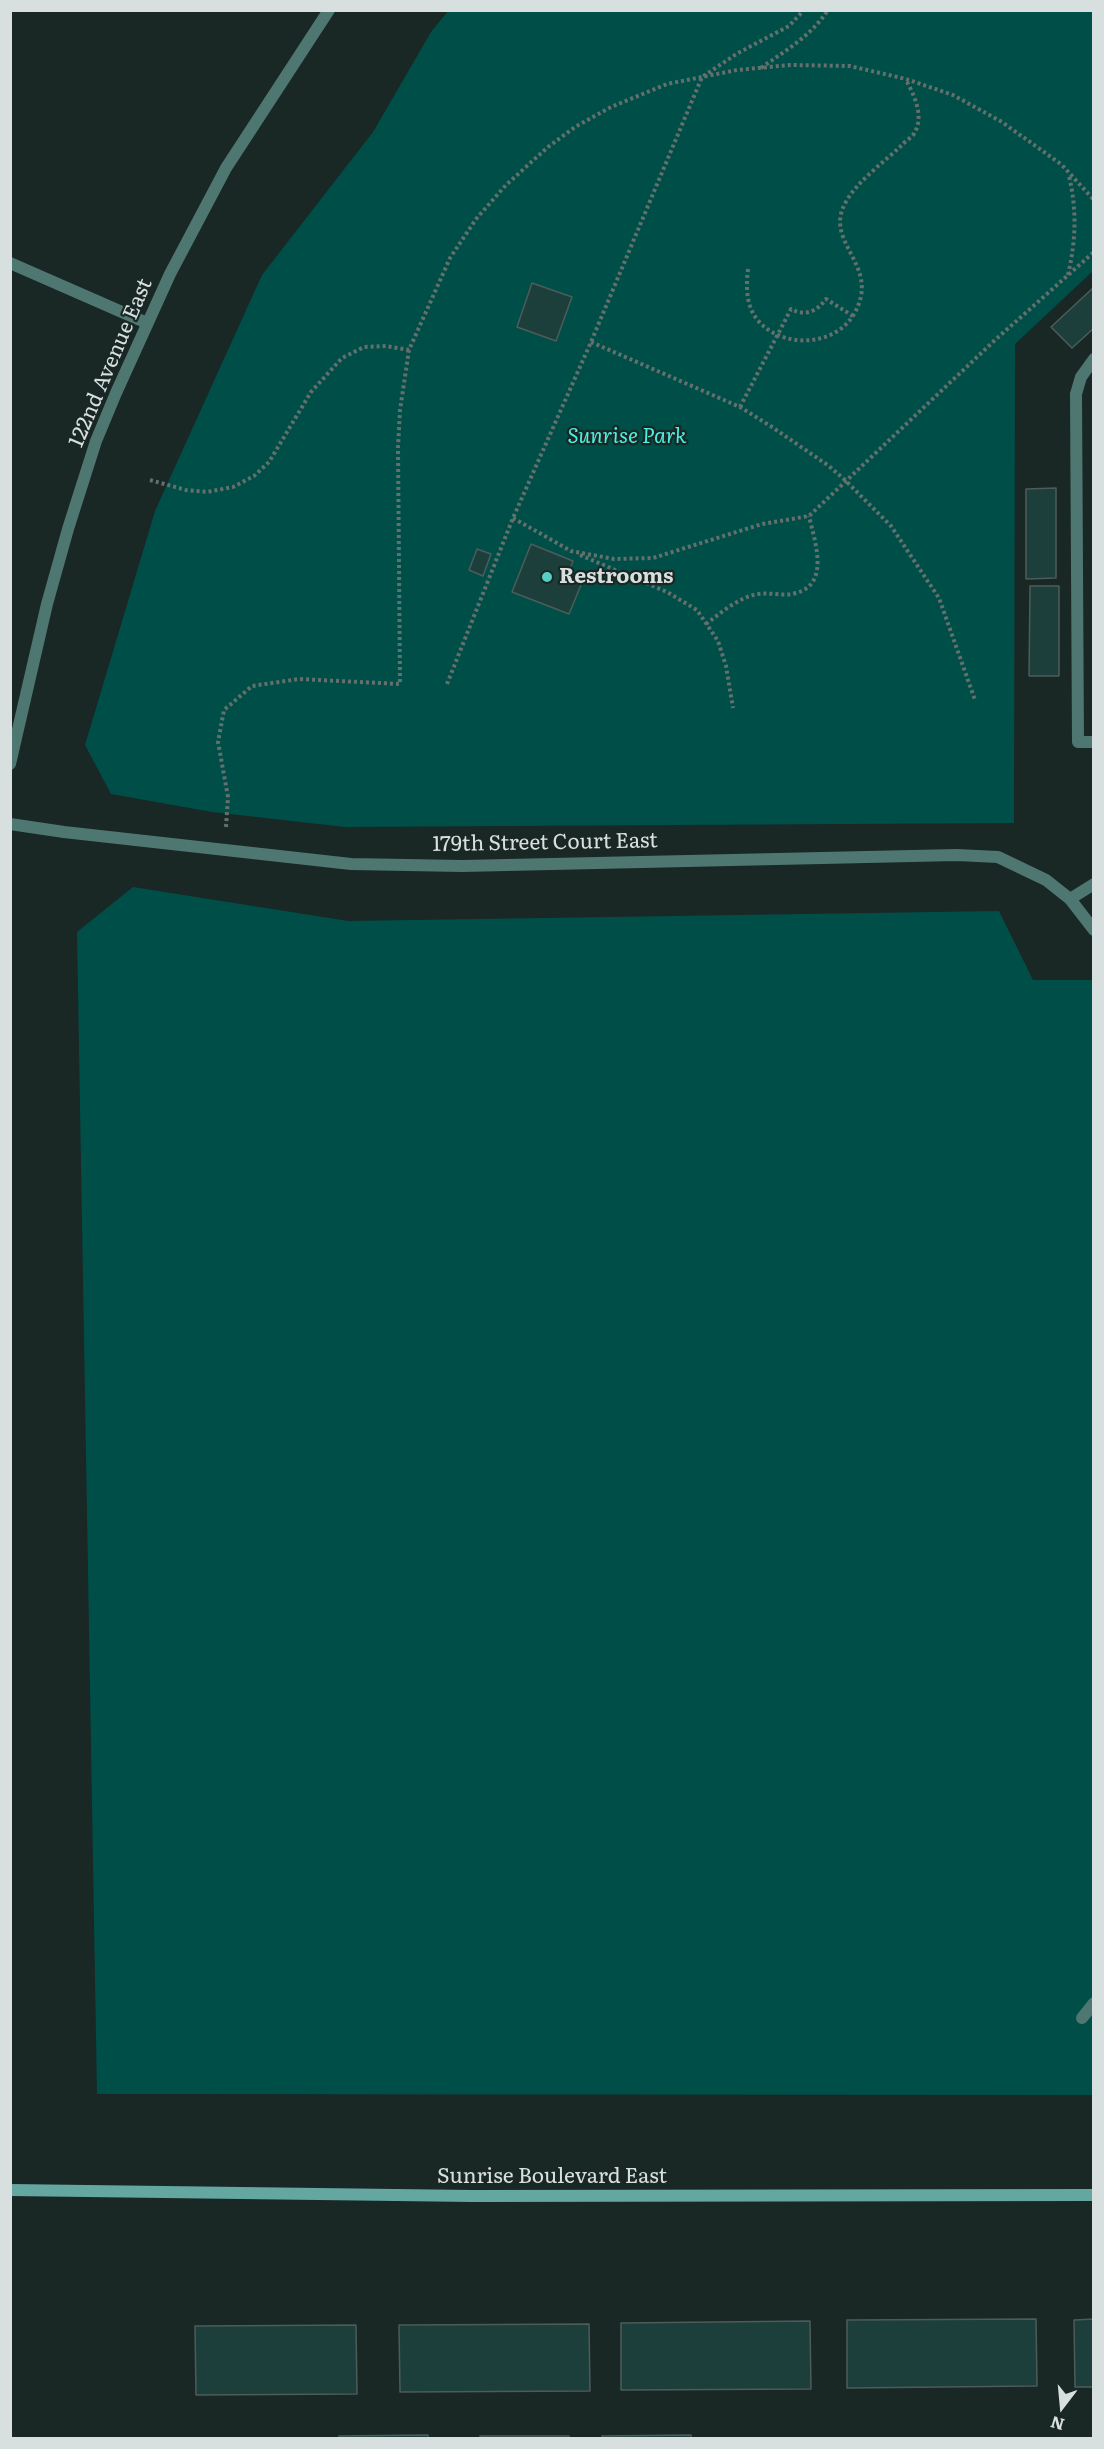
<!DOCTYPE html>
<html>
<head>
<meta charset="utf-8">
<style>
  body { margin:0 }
  #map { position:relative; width:1104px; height:2449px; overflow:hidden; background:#192725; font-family:Literata,serif }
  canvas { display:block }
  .frame { position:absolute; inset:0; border:12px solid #d7e0de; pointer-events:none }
  .north { position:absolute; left:1032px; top:2377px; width:60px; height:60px; -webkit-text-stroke:4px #192725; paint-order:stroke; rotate:196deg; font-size:16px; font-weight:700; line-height:24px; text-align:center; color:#d7e0de }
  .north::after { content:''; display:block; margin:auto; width:21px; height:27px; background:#d7e0de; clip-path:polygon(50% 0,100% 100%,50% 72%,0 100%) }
</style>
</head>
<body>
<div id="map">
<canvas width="1104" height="2449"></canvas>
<div class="frame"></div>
<div class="north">N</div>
</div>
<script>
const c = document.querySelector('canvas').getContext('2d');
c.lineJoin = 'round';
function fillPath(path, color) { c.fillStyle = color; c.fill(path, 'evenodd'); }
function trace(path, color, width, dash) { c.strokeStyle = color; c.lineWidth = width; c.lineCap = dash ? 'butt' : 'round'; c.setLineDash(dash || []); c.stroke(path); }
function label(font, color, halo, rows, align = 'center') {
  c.font = font + ' Literata,serif'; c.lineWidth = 4.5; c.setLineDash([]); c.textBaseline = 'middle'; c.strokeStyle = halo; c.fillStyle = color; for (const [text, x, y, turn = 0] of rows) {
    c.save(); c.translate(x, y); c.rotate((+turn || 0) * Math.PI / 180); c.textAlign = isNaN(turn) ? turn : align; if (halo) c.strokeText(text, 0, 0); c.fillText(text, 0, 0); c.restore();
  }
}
const green = new Path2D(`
  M 448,11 L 1093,11 L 1093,271 L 1015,344 L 1014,823 L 345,827 L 212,812 L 111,794 L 85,745 L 155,511 L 262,275 L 373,132 L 431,32 Z
  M 133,887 L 348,921 L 999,911 L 1033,980 L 1093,980 L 1093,2095 L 97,2094 L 77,932 Z`);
const building = new Path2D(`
  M 532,283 L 572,297 L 556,341 L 517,327 Z
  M 1094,287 L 1094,328 L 1072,348 L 1051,327 Z
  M 1056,488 L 1056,578 L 1026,579 L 1026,489 Z
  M 531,544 L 573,561 L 568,574 L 583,580 L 569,614 L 512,592 Z
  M 477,549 L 491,554 L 483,576 L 469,570 Z
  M 1030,586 L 1059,586 L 1059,676 L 1029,676 Z
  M 1036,2319 L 1037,2386 L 847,2388 L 847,2320 Z
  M 1094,2319 L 1094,2387 L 1075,2387 L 1074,2320 Z
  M 810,2321 L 811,2389 L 621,2390 L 621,2323 Z
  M 589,2324 L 590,2391 L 400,2392 L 399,2325 Z
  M 356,2325 L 357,2394 L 196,2395 L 195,2326 Z
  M 428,2435 L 428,2438 L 339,2438 L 339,2436 Z
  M 691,2435 L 691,2438 L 602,2438 L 602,2436 Z
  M 480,2436 L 569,2436 L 569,2438 L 480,2438 Z`);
const path = new Path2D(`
  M 761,68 C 786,50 811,36 828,10
  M 748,269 C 746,286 746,304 756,318 C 779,349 834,348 854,314 C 883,264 820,243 847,200 C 858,181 885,161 902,145 C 905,141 913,137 915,132 C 924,115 914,95 906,80
  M 1068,275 C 1076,240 1077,210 1069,176
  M 591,342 L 740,407 L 772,427 L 829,466 L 846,481 L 891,526 L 939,598 L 975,700
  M 740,407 L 791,309 C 806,317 817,311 826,299 L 853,316
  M 150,480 L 186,490 L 207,492 L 233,487 L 254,476 L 269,462 L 311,392 L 342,358 L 364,347 L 386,346 L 409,350
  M 513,518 L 571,551 L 614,559 L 653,558 L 762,524 L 809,516 L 994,341 L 1094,252
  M 580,555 L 667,592 L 697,610 L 718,641 L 726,666 L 733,708
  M 706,624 C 722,612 739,597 758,594 C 771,592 783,597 796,593 C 831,584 814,539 809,516
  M 447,684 L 513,518 L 591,342 L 702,77 L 738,53 L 789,26 L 804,10
  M 226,827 L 228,797 L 218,742 L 224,710 L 252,686 L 299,679 L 400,684 L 398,447 L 400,410 L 409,350 L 450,258 L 476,219 L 506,185 L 548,147 L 575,127 L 611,107 L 667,84 L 737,70 L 790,65 L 850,66 L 906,79 L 953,95 L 1002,122 L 1062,165 L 1094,200`);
const service = new Path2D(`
  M 1094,359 L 1081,377 L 1076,394 L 1078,742 L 1094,742
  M 1094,884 L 1070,899 L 1094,930
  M 1082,2018 L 1094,2003`);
const minor = new Path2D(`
  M 10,263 L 147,323
  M 10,824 L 64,832 L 351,864 L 462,866 L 957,855 L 998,857 L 1046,880 L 1070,899`);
const tertiary = new Path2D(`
  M 10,764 L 47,604 L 68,529 L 96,441 L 116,393 L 170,274 L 226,168 L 329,10`);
const secondary = new Path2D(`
  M 10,2190 L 472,2196 L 1094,2195`);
const markers = [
  [547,577,6,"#57cec2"]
];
const streetNames = [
  ["122nd Avenue East",111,363,-67],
  ["179th Street Court East",545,843,-1],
  ["Sunrise Boulevard East",552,2177]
];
const parkNames = [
  ["Sunrise Park",627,437]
];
const poiNames = [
  ["Restrooms",559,577]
];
fillPath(green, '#004e48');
fillPath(building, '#1c3f3b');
trace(building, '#4d5c5a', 1.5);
trace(path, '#64706e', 4, [3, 3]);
trace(service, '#4f7772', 12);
trace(minor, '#4f7772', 12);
trace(tertiary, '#4f7772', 12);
trace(secondary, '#64a7a0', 12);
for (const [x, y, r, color] of markers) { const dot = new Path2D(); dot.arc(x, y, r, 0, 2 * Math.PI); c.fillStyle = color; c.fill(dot); trace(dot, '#192725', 2); }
label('21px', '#d7e0de', '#192725', streetNames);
label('italic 21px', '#4eefe0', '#192725', parkNames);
label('bold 21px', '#d7e0de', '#192725', poiNames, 'left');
</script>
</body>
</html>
